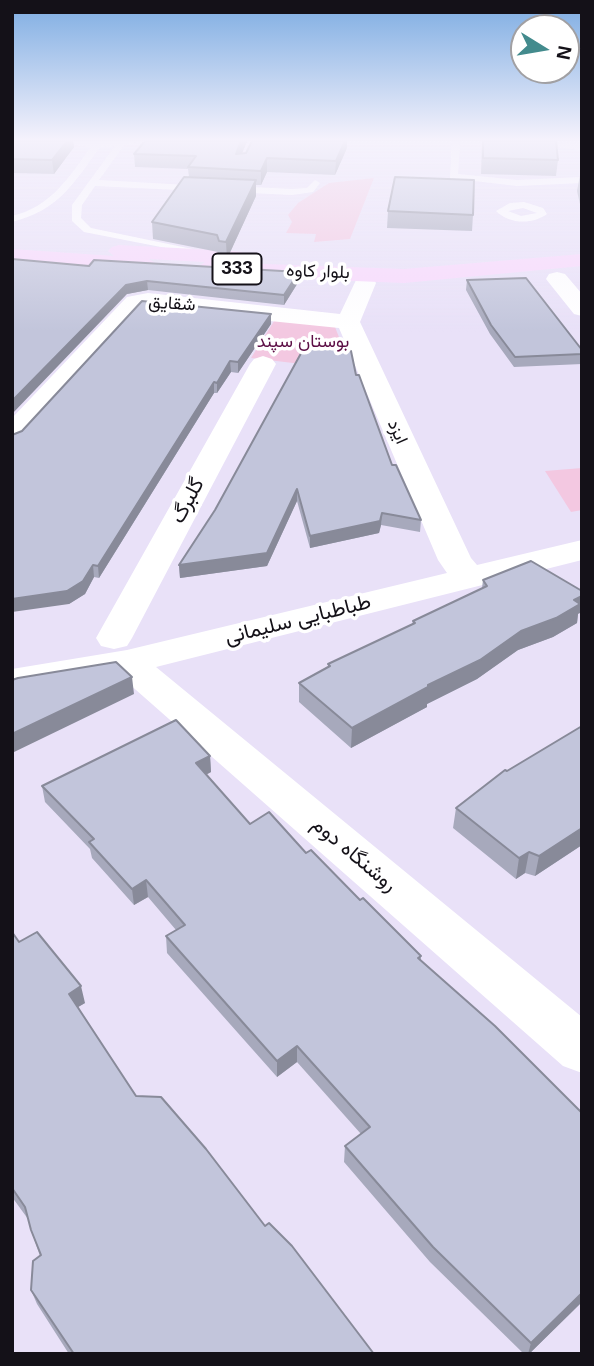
<!DOCTYPE html>
<html>
<head>
<meta charset="utf-8">
<style>
  body { margin:0 }
  #map { position:relative; width:594px; height:1366px; overflow:hidden; background:#e9e1f8; font-family:Arial,sans-serif }
  canvas { display:block }
  .frame { position:absolute; inset:0; border:14px solid #141118; pointer-events:none }
  .north { position:absolute; left:510px; top:14px; width:70px; height:70px; box-sizing:border-box; background:#fff; border:2px solid #a1a0a3; border-radius:50%; rotate:101deg; font-size:19px; font-weight:700; line-height:28px; text-align:center; color:#141118 }
  .north::after { content:''; display:block; margin:auto; width:24px; height:32px; background:#438b8d; clip-path:polygon(50% 0,100% 100%,50% 72%,0 100%) }
</style>
</head>
<body>
<div id="map">
<canvas width="594" height="1366"></canvas>
<div class="frame"></div>
<div class="north">N</div>
</div>
<script>
const c = document.querySelector('canvas').getContext('2d');
c.lineJoin = 'round';
function fillPath(path, color) { c.fillStyle = color; c.fill(path, 'evenodd'); }
function trace(path, color, width, dash) { c.strokeStyle = color; c.lineWidth = width; c.lineCap = dash ? 'butt' : 'round'; c.setLineDash(dash || []); c.stroke(path); }
function label(font, color, halo, rows, align = 'center') {
  c.font = font + ' Arial,Vazirmatn,sans-serif'; c.lineWidth = 7; c.setLineDash([]); c.textBaseline = 'middle'; c.strokeStyle = halo; c.fillStyle = color; for (const [text, x, y, turn = 0] of rows) {
    c.save(); c.translate(x, y); c.rotate((+turn || 0) * Math.PI / 180); c.textAlign = isNaN(turn) ? turn : align; if (halo) c.strokeText(text, 0, 0); c.fillText(text, 0, 0); c.restore();
  }
}
const green = new Path2D(`
  M 374,178 L 350,239 L 314,242 L 316,234 L 286,233 L 292,222 L 288,215 L 298,203 L 329,183 Z
  M 276,318 L 335,327 L 352,370 L 251,358 Z
  M 582,468 L 582,510 L 571,512 L 545,471 Z`);
const service = new Path2D(`
  M 53,141 L 144,141 L 124,145 L 99,180 L 204,186 L 204,190 L 201,191 L 95,186 L 82,205 L 81,218 L 91,228 L 202,251 L 202,255 L 84,232 L 72,221 L 72,205 L 115,146 L 100,147 C 73,184 59,210 12,222 L 12,216 C 51,207 69,177 91,147 Z
  M 452,141 L 460,141 L 458,174 L 517,180 L 582,177 L 582,183 L 517,186 L 450,178 Z
  M 529,141 L 582,144 L 582,150 L 533,144 Z
  M 315,180 L 320,183 L 313,192 L 292,195 L 231,192 L 226,189 L 231,186 L 292,189 L 307,188 Z
  M 510,203 L 524,202 L 543,208 L 547,214 C 532,225 509,224 496,211 ZM 523,208 L 537,213 L 521,216 L 508,211 Z`);
const minor = new Path2D(`
  M 557,272 L 565,274 L 582,294 L 582,316 L 574,314 L 546,279 L 549,274 Z
  M 365,276 L 373,278 L 376,283 L 360,322 L 471,558 L 477,565 L 582,540 L 582,560 L 156,667 L 582,1017 L 582,1073 L 563,1066 L 119,675 L 12,693 L 12,669 L 127,650 L 447,573 L 438,560 L 339,328 L 142,308 L 22,441 L 12,444 L 12,418 L 127,297 L 148,293 L 340,314 L 357,278 Z
  M 263,356 L 272,359 L 276,364 L 132,638 L 127,646 L 114,649 L 101,646 L 96,638 L 250,364 L 254,359 Z`);
const primary = new Path2D(`
  M 119,245 L 234,251 L 242,252 L 245,257 L 237,263 L 404,269 L 582,254 L 582,266 L 404,283 L 207,275 L 199,273 L 196,268 L 205,262 L 149,259 L 158,265 L 155,270 L 147,272 L 12,261 L 12,249 L 114,256 L 108,251 L 112,247 Z`);
const wall = new Path2D(`
  M 12,141 L 73,141 L 74,147 L 54,174 L 12,173 Z
  M 145,141 L 247,141 L 242,154 L 347,148 L 335,175 L 267,172 L 261,185 L 256,185 L 256,196 L 227,259 L 220,259 L 218,252 L 153,239 L 152,222 L 189,177 L 188,169 L 135,167 L 134,154 Z
  M 482,141 L 556,141 L 558,160 L 556,176 L 481,174 Z
  M 580,175 L 582,175 L 582,213 L 577,191 Z
  M 388,211 L 473,215 L 472,231 L 387,228 Z
  M 89,266 L 299,281 L 284,305 L 148,290 L 127,294 Z
  M 467,280 L 582,350 L 582,364 L 514,367 L 490,334 L 466,290 Z
  M 271,314 L 271,324 L 238,373 L 231,372 L 217,393 L 214,393 L 99,578 L 94,577 L 85,594 L 69,604 L 22,431 Z
  M 356,375 L 392,465 L 421,520 L 420,532 L 381,525 L 379,533 L 310,548 L 297,501 L 267,566 L 180,578 L 179,565 Z
  M 483,580 L 578,614 L 577,623 L 553,637 L 518,650 L 477,679 L 427,704 L 427,707 L 351,748 L 299,702 L 299,683 L 328,668 L 328,664 L 412,625 L 413,621 L 482,588 Z
  M 582,726 L 582,845 L 535,876 L 525,873 L 516,879 L 453,828 L 456,808 L 507,771 Z
  M 210,756 L 211,772 L 206,775 L 250,824 L 306,853 L 360,900 L 421,956 L 421,961 L 582,1113 L 582,1302 L 529,1354 L 524,1354 L 430,1262 L 344,1162 L 345,1146 L 361,1134 L 297,1062 L 277,1077 L 167,953 L 166,936 L 176,930 L 148,897 L 134,905 L 92,858 L 90,849 L 45,802 L 42,786 Z
  M 12,932 L 19,942 L 85,1003 L 78,1007 L 136,1096 L 265,1226 L 374,1354 L 69,1354 L 37,1304 L 31,1290 L 40,1256 L 31,1230 L 28,1219 L 12,1197 Z`);
const shadedWall = new Path2D(`
  M 67,141 L 73,141 L 74,147 L 54,174 L 52,160 Z
  M 241,141 L 247,141 L 236,168 L 236,154 Z
  M 345,141 L 347,141 L 347,148 L 335,175 L 336,161 Z
  M 267,158 L 267,172 L 261,185 L 261,171 Z
  M 256,180 L 256,196 L 227,259 L 226,242 Z
  M 299,272 L 299,281 L 284,305 L 284,295 Z
  M 147,281 L 148,290 L 127,294 L 12,414 L 12,401 L 126,285 Z
  M 271,314 L 271,324 L 238,373 L 238,362 Z
  M 230,361 L 231,372 L 217,393 L 217,383 Z
  M 214,382 L 214,393 L 99,578 L 98,566 Z
  M 297,489 L 297,501 L 267,566 L 180,578 L 179,565 Z
  M 382,513 L 381,525 L 379,533 L 310,548 L 310,536 Z
  M 93,565 L 94,577 L 85,594 L 69,604 L 12,612 L 12,599 Z
  M 582,596 L 582,612 L 578,614 L 577,623 L 553,637 L 518,650 L 477,679 L 427,704 L 427,707 L 351,748 L 352,728 Z
  M 132,677 L 134,694 L 12,753 L 12,734 Z
  M 210,756 L 211,772 L 197,779 L 196,763 Z
  M 582,828 L 582,845 L 535,876 L 539,856 Z
  M 529,852 L 525,873 L 516,879 L 519,858 Z
  M 146,880 L 148,897 L 134,905 L 132,889 Z
  M 81,986 L 85,1003 L 73,1010 L 69,994 Z
  M 297,1046 L 297,1062 L 277,1077 L 277,1061 Z
  M 582,1293 L 582,1302 L 529,1354 L 528,1354 L 531,1343 Z`);
const building = new Path2D(`
  M 12,141 L 67,141 L 52,160 L 12,159 Z
  M 145,141 L 241,141 L 236,154 L 246,153 L 252,141 L 345,141 L 336,161 L 267,158 L 261,171 L 188,167 L 196,156 L 134,154 Z
  M 483,141 L 556,141 L 558,160 L 483,158 Z
  M 184,177 L 256,180 L 226,242 L 219,241 L 217,235 L 152,222 Z
  M 395,177 L 474,180 L 473,215 L 388,211 Z
  M 12,259 L 89,266 L 94,260 L 299,272 L 284,295 L 147,281 L 126,285 L 12,401 Z
  M 526,278 L 582,350 L 582,354 L 515,357 L 491,325 L 467,280 Z
  M 142,301 L 271,314 L 238,362 L 230,361 L 217,383 L 214,382 L 98,566 L 93,565 L 83,581 L 67,591 L 12,599 L 12,435 L 22,431 Z
  M 305,346 L 351,351 L 356,375 L 359,375 L 392,465 L 396,465 L 421,520 L 382,513 L 380,521 L 310,536 L 297,489 L 267,553 L 179,565 L 215,510 Z
  M 531,561 L 582,591 L 582,596 L 574,600 L 580,604 L 556,618 L 521,631 L 480,660 L 428,685 L 428,687 L 352,728 L 299,683 L 330,666 L 328,664 L 415,623 L 413,621 L 487,586 L 483,580 Z
  M 116,662 L 132,677 L 12,734 L 12,680 L 18,678 Z
  M 176,720 L 210,756 L 196,763 L 250,824 L 269,812 L 306,853 L 311,850 L 360,900 L 363,898 L 421,956 L 418,958 L 495,1026 L 582,1113 L 582,1293 L 531,1343 L 433,1247 L 345,1146 L 370,1127 L 297,1046 L 277,1061 L 166,936 L 185,925 L 146,880 L 132,889 L 89,842 L 94,839 L 42,786 Z
  M 582,726 L 582,828 L 539,856 L 529,852 L 519,858 L 456,808 L 505,770 L 507,771 Z
  M 12,932 L 19,942 L 37,932 L 81,986 L 69,994 L 136,1096 L 161,1097 L 206,1149 L 265,1226 L 269,1223 L 292,1246 L 374,1354 L 74,1354 L 31,1290 L 33,1261 L 41,1255 L 31,1230 L 25,1207 L 12,1188 Z`);
const farStreetnames = [
  ["بلوار کاوه",318,272,2],
  ["شقایق",172,304,4],
  ["ایزد",397,432,66]
];
const farParknames = [
  ["بوستان سپند",303,342]
];
const shields = [
  [237,269,49]
];
const shieldNames = [
  ["333",237,269]
];
const streetNames = [
  ["گلبرگ",188,501,-62],
  ["طباطبایی سلیمانی",298,620,-14],
  ["روشنگاه دوم",354,855,40]
];
fillPath(green, '#f3c8e1');
fillPath(service, '#fff');
fillPath(minor, '#fff');
fillPath(primary, '#f8d9fc');
fillPath(wall, '#a7a9bc');
fillPath(shadedWall, '#888a99');
fillPath(building, '#c2c5db');
trace(building, '#888a99', 2);
const sky = c.createLinearGradient(0, 0, 0, 332);
sky.addColorStop(0, '#7dace2');
sky.addColorStop(0.42, '#f5f2fc');
sky.addColorStop(1, '#f5f2fc00');
c.fillStyle = sky;
c.fillRect(0, 0, 594, 332);
label('18px', '#141118', '#fff', farStreetnames);
label('18px', '#5c0e45', '#fff', farParknames);
for (const [x, y, w] of shields) { const box = new Path2D(); box.roundRect(x - w / 2, y - 15.5, w, 31, 5); c.fillStyle = '#fff'; c.fill(box); trace(box, '#141118', 2); }
label('bold 19px', '#141118', null, shieldNames);
label('21px', '#141118', '#fff', streetNames);
</script>
</body>
</html>
